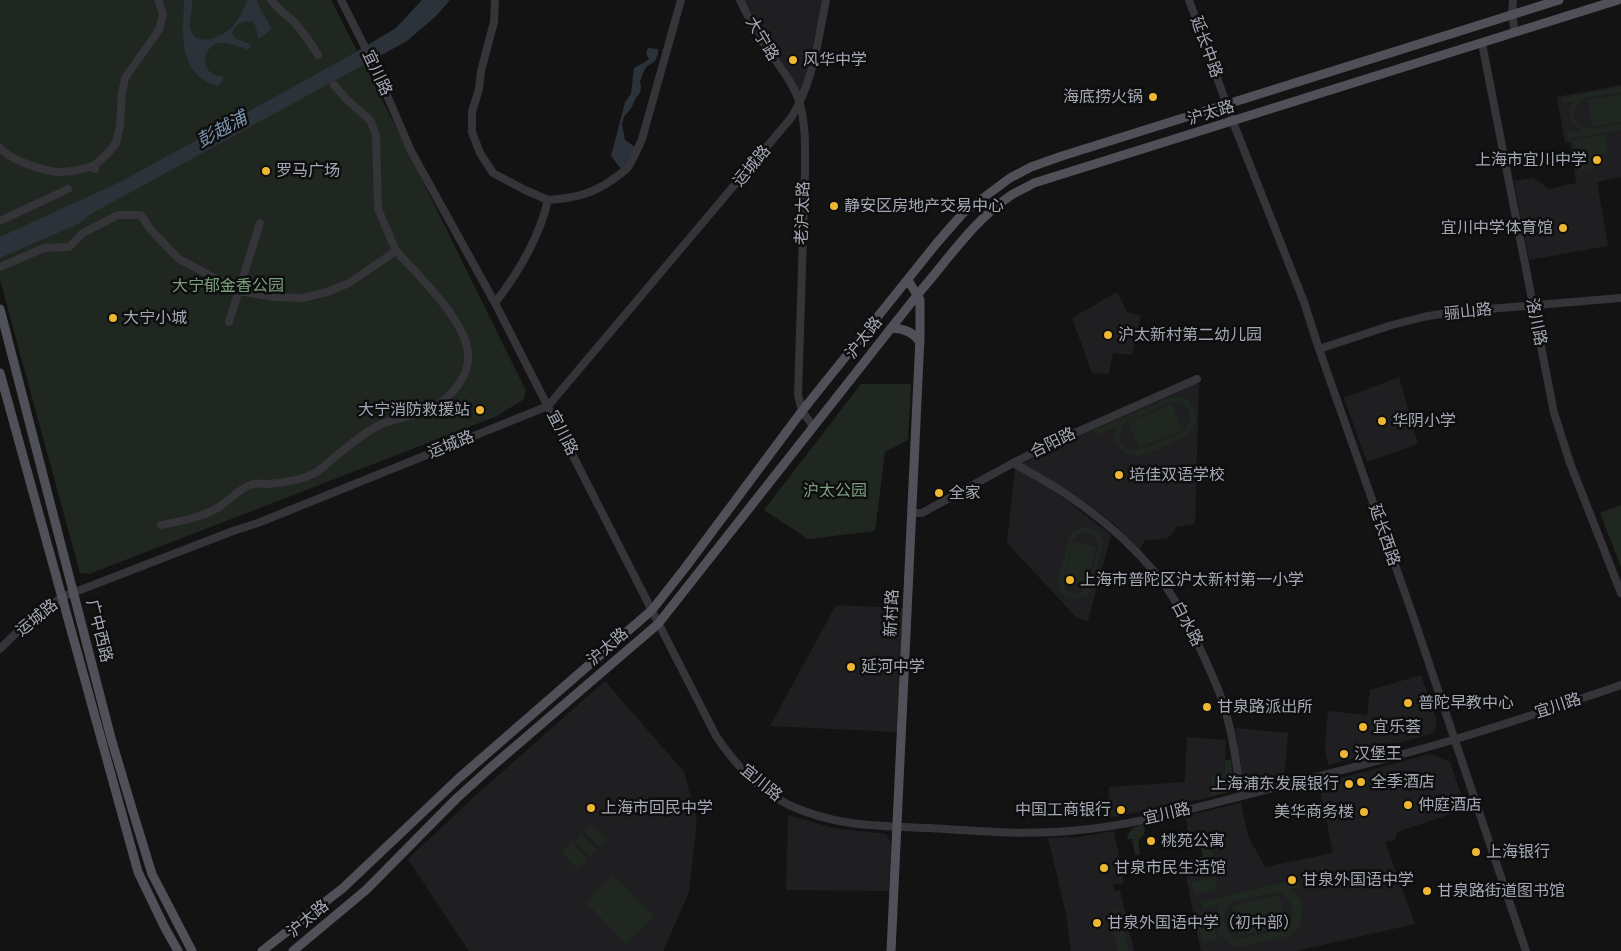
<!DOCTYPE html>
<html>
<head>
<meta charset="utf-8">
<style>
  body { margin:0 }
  canvas { display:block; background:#131314 }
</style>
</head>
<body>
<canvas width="1621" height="951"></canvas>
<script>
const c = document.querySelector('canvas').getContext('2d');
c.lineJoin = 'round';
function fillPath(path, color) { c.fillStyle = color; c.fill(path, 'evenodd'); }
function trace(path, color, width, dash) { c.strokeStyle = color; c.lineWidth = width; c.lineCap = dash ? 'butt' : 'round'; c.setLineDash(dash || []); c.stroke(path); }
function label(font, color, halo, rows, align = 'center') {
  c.font = font + ' Cabin,"Noto Sans SC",sans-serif'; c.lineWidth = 5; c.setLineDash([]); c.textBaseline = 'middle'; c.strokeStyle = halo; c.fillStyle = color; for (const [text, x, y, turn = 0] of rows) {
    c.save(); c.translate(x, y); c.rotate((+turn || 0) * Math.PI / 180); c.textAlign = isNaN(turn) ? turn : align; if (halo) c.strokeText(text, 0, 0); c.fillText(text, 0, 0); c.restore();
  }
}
const built = new Path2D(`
  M 744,0 L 822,0 L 805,82 L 800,96 L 762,37 Z
  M 1621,85 L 1621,177 L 1597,182 L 1608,246 L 1529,260 L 1514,181 L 1533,178 L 1549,189 L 1576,183 L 1570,142 L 1565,143 L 1557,97 Z
  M 1117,292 L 1127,312 L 1141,316 L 1132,355 L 1113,353 L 1109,374 L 1092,373 L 1072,318 Z
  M 1399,377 L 1418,444 L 1367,462 L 1344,398 Z
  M 1199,383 L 1195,524 L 1176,527 L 1172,534 L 1166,539 L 1145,540 L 1140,549 L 1113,523 L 1087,503 L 1021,464 L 1063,443 Z
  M 1015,468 L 1041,482 L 1058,494 L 1111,535 L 1088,621 L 1077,618 L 1007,543 Z
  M 836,605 L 903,608 L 897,732 L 770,726 Z
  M 1421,675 L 1436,719 L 1436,728 L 1431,734 L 1398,743 L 1399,746 L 1328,765 L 1325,749 L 1328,711 L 1367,715 L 1370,690 Z
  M 605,681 L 684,772 L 697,821 L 689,892 L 663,951 L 469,951 L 408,859 L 476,795 Z
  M 1235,728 L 1288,733 L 1284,776 L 1244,784 Z
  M 1187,737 L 1226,740 L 1224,775 L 1211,775 L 1210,797 L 1108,818 L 1109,787 L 1185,782 Z
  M 1430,754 L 1450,762 L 1466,809 L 1397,832 L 1395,840 L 1385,842 L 1415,924 L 1296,951 L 1201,951 L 1183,862 L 1203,857 L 1200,843 L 1191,845 L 1185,816 L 1241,803 L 1248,836 L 1265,867 L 1333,853 L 1319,784 Z
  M 788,815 L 833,828 L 886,834 L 891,843 L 889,891 L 786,890 Z
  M 1114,831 L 1124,884 L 1120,885 L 1119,883 L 1113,885 L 1114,891 L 1120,890 L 1134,951 L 1071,951 L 1066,914 L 1048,838 L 1079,837 Z`);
const green = new Path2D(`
  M 0,0 L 331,0 L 400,135 L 526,391 L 523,400 L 495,417 L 89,574 L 80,573 L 0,280 Z
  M 1621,87 L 1621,93 C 1610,94 1591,95 1582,100 C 1577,103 1574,107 1574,113 C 1574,137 1607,126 1621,124 L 1621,130 L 1568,139 L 1568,133 L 1581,130 C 1570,124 1567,113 1573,101 L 1563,103 L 1562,98 Z
  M 1621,94 L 1621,122 L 1592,127 L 1588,100 Z
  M 1605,134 L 1608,153 L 1593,156 L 1594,168 L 1578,171 L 1573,140 Z
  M 861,384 L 911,384 L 908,440 L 885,452 L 875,531 L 808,539 L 764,510 Z
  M 1174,396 C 1182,397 1189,399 1193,407 C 1210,435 1158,448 1141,456 C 1123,457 1110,444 1116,427 L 1096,435 L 1093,430 ZM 1171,402 L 1180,402 L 1189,410 L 1190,422 C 1184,434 1171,436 1160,441 C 1146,447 1121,460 1119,434 L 1124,423 Z
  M 1172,404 L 1183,430 L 1139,448 L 1128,422 Z
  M 1621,505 L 1621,567 L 1600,513 Z
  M 1083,527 C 1095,527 1103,534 1102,546 L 1091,591 L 1087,595 L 1077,599 L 1071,599 L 1065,596 L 1061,592 L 1057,582 L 1069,537 L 1074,531 ZM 1084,532 C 1093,532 1099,538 1098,547 C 1094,561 1090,606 1066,590 L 1063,580 L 1073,541 L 1078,534 Z
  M 1074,541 L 1096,547 L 1086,585 L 1064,579 Z
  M 1225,760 L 1231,760 L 1234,785 L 1232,791 L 1210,797 L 1211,775 L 1224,775 Z
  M 591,824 L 607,840 L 600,847 L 584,831 Z
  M 1144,824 L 1145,832 L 1144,832 L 1144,835 C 1136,839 1139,847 1140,854 L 1135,855 L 1132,839 L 1127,839 C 1129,829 1134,826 1144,824 Z
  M 1191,827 L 1193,839 L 1209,835 L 1216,867 L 1185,873 L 1183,862 L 1203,857 L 1200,843 L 1191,845 L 1187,828 Z
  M 581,834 L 597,850 L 590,857 L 575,841 Z
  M 572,842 L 588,860 L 578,870 L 561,852 Z
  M 613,875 L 654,917 L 626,944 L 586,902 Z
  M 1215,877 L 1217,890 L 1194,895 L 1191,882 Z
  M 1298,879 L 1300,887 L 1292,889 L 1301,900 L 1303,908 L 1300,925 L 1296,931 L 1290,936 L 1239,947 C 1217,942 1212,925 1219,905 L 1203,909 L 1201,902 ZM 1276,892 C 1294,895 1299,919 1283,929 L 1240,939 C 1221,934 1220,915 1232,902 Z
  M 1279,895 L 1286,926 L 1239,936 L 1232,906 Z
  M 1119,910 L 1129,951 L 1118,951 L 1108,912 Z
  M 1212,912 L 1217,940 L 1202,943 L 1196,915 Z`);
const water = new Path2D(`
  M 184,0 L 192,0 C 194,10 187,21 191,31 C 199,48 223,36 232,27 C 239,19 243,10 248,0 L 257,0 C 260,11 268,19 271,29 L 264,36 L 258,38 L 256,27 L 253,22 C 243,19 236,24 232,33 L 235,38 L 251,45 L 248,50 C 240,47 228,42 220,43 C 207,45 200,60 209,71 C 213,75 218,76 224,77 L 220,84 L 217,86 C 177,73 183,34 184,0 Z
  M 422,0 L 450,0 L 436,16 L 407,41 L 91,214 L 78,224 L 0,258 L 0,237 L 122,181 L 351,55 L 396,28 Z
  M 648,48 L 658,49 L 658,54 L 655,61 L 646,67 L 643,73 L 640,81 L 641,87 L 640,93 L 635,99 L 632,107 L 624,117 L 622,124 L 625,140 L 635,147 L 630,158 L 621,169 L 611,156 L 625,102 L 631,94 L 634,68 C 640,64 645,63 649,59 L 646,53 Z`);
const minor = new Path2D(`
  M 271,0 C 275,7 288,16 294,22 C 305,34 310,42 318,55
  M 341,0 L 374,65 L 411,151 L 495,303 L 716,736 C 734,763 759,790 789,805 C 837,827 878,826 930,828 C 976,831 1022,835 1069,831 C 1134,826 1198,807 1261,791 C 1327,774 1392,758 1456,739 C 1512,722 1566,704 1621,685
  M 495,0 L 494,22 L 481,71 L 479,89 L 472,112 L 472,132 L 480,153 L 493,173 L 525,190 L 548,200
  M 740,0 C 747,14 753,28 762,41 C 774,60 794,82 800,104 C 806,126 805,150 805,173 L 798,395 L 802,411 L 813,426
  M 1189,0 L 1233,122 L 1304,302 L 1319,349 L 1412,613 L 1526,951
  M 1513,0 L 1512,15 L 1515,32
  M 1482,43 L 1554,413 L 1570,463 L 1621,593
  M 0,148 C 10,160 45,172 61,172 C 73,172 84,169 95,165
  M 95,169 L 95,165 L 108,153 L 116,143 L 120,126 L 122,93 L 125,78 L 159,30 L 163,14 L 158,0
  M 0,221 L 68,189
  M 0,267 L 44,248 L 69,247 L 83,233 L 118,215 L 141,215 L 150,229 L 179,259 L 239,291 L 274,297 L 303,298 L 327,292 L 349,283 L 396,251 L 378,209 L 376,135 L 370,120 L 347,100 L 334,85
  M 495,303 C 519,272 539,238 548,200 C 575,198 594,194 616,177 C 620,174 625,171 628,167 C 634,158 638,148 642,139 L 681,0
  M 229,322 L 260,223
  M 1319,349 L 1392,325 L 1423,317 L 1452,312 L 1621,298
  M 1013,463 C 1072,494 1129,534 1168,590 C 1182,610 1193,634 1204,657 C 1213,677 1223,698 1228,721 C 1235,745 1237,771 1241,796
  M 913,513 L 922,513 L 1013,463 L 1059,440 L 1197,379
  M 161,525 C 180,521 201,518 219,507 C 230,500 239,488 253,484 C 258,483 263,484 268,484 C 280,483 294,481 306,477 C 318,473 327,464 336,456 C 350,445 364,432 380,425 C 400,416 426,415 443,401 C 455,391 467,376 468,360 C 472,326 418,275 396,251
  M 0,649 L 18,631 L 62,597 L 233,531 L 258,523 L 548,406 L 791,118 C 813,83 818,40 826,0`);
const major = new Path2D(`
  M 0,309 L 111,738 L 133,812 L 152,874 L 192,951
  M 891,328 C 904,329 912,331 920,342
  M 0,373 L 138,872 L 165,928 L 178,951
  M 262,951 L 343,888 L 459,778 L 652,610 L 685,568 L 802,411 L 936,244 L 963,213 L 1010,178 L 1031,167 L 1062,156 L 1559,0
  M 293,951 L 366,890 L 456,799 L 489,769 L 658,624 L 918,294 C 947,261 973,221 1010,196 C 1017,191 1026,188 1034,183 L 1618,0
  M 891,951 L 920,337 L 920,300 L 908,280`);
const markers = [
  [793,60,5,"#edb731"],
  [1153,97,5,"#edb731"],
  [1597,160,5,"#edb731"],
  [266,171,5,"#edb731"],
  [834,206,5,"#edb731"],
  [1563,228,5,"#edb731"],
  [113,318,5,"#edb731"],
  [1108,335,5,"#edb731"],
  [480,410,5,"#edb731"],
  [1382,421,5,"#edb731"],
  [1119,475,5,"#edb731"],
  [939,493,5,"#edb731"],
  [1070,580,5,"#edb731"],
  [851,667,5,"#edb731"],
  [1408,703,5,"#edb731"],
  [1207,707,5,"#edb731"],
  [1363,727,5,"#edb731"],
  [1344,754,5,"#edb731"],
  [1361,782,5,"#edb731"],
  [1349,784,5,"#edb731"],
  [1408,805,5,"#edb731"],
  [591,808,5,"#edb731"],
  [1121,810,5,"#edb731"],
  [1364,812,5,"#edb731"],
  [1151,841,5,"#edb731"],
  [1476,852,5,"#edb731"],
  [1104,868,5,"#edb731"],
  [1292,880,5,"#edb731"],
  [1427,891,5,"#edb731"],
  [1097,923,5,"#edb731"]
];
const streetNames = [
  ["大宁路",762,39,59],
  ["延长中路",1206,47,70],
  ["宜川路",377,73,65],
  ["沪太路",1211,113,-17],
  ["运城路",752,166,-50],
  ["老沪太路",803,213,-88],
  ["骊山路",1468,312,-6],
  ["洛川路",1536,322,79],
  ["沪太路",864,338,-52],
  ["宜川路",562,433,63],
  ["合阳路",1053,443,-26],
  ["运城路",451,445,-22],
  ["延长西路",1384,535,71],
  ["新村路",892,613,-87],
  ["运城路",37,618,-39],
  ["白水路",1187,624,62],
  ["广中西路",99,631,76],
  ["沪太路",608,647,-41],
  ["宜川路",1558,706,-18],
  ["宜川路",761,783,39],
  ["宜川路",1167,814,-13],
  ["沪太路",308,919,-40]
];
const poiNames = [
  ["风华中学",803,60],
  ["海底捞火锅",1143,97,"right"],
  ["上海市宜川中学",1587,160,"right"],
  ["罗马广场",276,171],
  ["静安区房地产交易中心",844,206],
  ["宜川中学体育馆",1553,228,"right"],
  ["大宁小城",123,318],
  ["沪太新村第二幼儿园",1118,335],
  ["大宁消防救援站",470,410,"right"],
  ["华阴小学",1392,421],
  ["培佳双语学校",1129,475],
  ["全家",949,493],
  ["上海市普陀区沪太新村第一小学",1080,580],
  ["延河中学",861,667],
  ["普陀早教中心",1418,703],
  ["甘泉路派出所",1217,707],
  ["宜乐荟",1373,727],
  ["汉堡王",1354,754],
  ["全季酒店",1371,782],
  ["上海浦东发展银行",1339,784,"right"],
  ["仲庭酒店",1418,805],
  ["上海市回民中学",601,808],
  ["中国工商银行",1111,810,"right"],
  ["美华商务楼",1354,812,"right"],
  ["桃苑公寓",1161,841],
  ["上海银行",1486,852],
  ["甘泉市民生活馆",1114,868],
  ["甘泉外国语中学",1302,880],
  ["甘泉路街道图书馆",1437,891],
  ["甘泉外国语中学（初中部）",1107,923]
];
const parkNames = [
  ["大宁郁金香公园",228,286],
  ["沪太公园",835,491]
];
const waterNames = [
  ["彭越浦",222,130,-29]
];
fillPath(built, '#1f1f21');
fillPath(green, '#1f2720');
fillPath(water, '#2b3239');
trace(minor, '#343439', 8);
trace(major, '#505158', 9);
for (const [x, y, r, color] of markers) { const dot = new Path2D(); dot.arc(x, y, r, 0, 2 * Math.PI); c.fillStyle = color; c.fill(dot); trace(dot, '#0e0e0f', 2); }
label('16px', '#a4a8b4', '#0e0e0f', streetNames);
label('16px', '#a4a8b4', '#0e0e0f', poiNames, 'left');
label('16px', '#7b9f7f', '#0e0e0f', parkNames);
label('italic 18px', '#7b95af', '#0e0e0f', waterNames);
</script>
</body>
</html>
